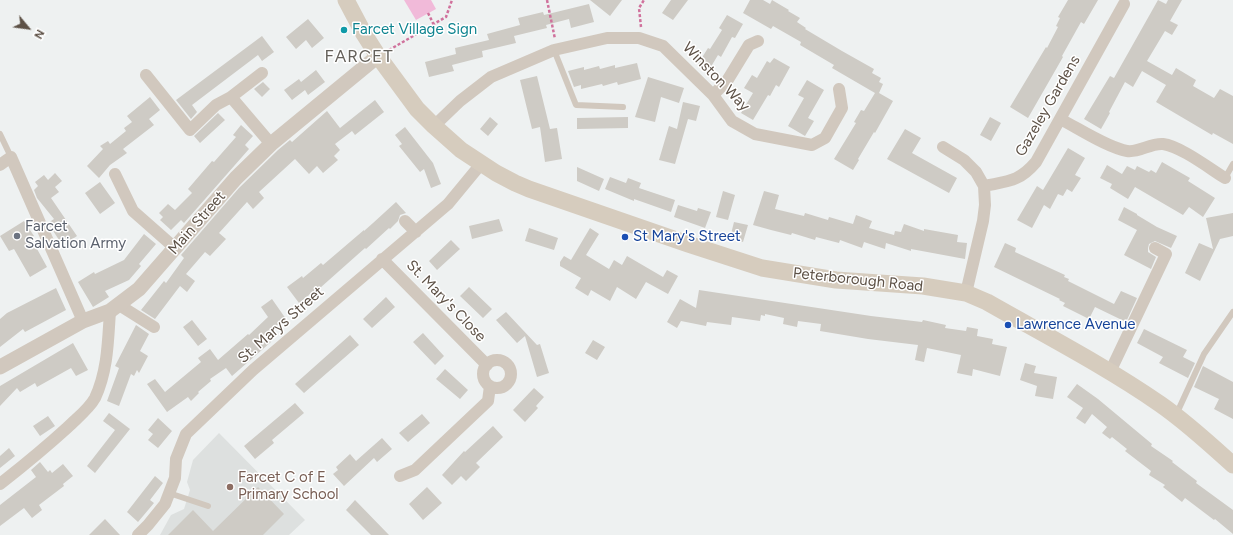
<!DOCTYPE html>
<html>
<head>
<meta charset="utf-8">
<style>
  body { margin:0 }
  #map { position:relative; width:1233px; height:535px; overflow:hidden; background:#eef1f1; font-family:Figtree,sans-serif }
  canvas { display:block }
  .north { position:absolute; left:8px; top:8px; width:40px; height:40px; -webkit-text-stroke:3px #fff; paint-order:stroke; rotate:119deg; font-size:11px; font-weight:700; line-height:16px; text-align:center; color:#5d5146 }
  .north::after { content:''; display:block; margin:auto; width:14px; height:18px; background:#5d5146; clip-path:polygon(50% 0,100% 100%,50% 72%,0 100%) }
</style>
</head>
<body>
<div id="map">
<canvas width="1233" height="535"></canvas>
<div class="north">N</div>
</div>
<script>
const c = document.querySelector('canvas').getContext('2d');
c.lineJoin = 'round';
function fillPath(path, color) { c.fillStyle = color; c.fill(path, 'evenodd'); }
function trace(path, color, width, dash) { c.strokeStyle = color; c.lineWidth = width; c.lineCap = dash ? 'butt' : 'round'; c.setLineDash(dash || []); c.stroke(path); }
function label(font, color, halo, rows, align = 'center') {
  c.font = font + ' Figtree,sans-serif'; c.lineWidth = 3; c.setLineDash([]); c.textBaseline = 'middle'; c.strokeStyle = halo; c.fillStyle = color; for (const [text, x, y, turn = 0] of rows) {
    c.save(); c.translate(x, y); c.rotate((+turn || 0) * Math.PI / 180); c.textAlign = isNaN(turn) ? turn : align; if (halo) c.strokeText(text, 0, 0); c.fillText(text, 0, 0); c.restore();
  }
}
const education = new Path2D(`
  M 219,433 L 305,520 L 289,535 L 160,535 L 171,515 L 184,509 L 190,490 L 187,482 L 193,460 Z`);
const green = new Path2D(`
  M 404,0 L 431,0 L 436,9 L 416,20 Z`);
const building = new Path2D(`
  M 590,0 L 622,0 L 610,16 Z
  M 671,0 L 688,0 L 673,20 L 662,13 Z
  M 750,0 L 763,0 L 770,4 L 772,0 L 789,10 L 788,11 L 800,18 L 797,22 L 806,28 L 805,29 L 842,51 L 874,69 L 872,73 L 881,78 L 879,82 L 883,84 L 879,93 L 893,101 L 875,133 L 874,132 L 858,159 L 859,160 L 853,170 L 834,159 L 856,123 L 854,122 L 861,110 L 864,111 L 875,93 L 832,68 L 834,65 L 800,45 L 801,42 L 773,26 L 771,29 L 743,13 Z
  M 1068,0 L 1098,0 L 1084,24 L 1081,22 L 1062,56 L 1063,57 L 1028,118 L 1010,107 L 1046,47 L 1047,48 L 1058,27 L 1056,26 L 1060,18 L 1058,17 Z
  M 1158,0 L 1166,4 L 1168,0 L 1182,0 L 1170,21 L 1178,25 L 1172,35 L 1165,31 L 1147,61 L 1172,75 L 1176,68 L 1196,80 L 1193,86 L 1214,98 L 1220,89 L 1233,96 L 1233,144 L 1213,133 L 1212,135 L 1156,102 L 1166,85 L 1142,71 L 1133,87 L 1125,82 L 1109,112 L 1110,113 L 1101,129 L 1084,119 L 1110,76 L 1114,78 Z
  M 589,4 L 594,22 L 571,28 L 569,19 L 546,25 L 547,28 L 514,36 L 516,43 L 482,51 L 483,57 L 452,65 L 454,71 L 429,77 L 425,62 L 456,54 L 455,48 L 489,40 L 487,34 L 520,25 L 518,18 L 543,12 L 544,15 Z
  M 727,15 L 743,24 L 735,38 L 732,37 L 721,57 L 718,55 L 709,70 L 698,64 L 708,48 L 710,49 L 722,30 L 719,28 Z
  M 308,19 L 324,38 L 312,48 L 306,40 L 296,49 L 286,37 Z
  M 262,36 L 274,52 L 262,61 L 258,55 L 192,105 L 197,112 L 191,119 L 176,100 Z
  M 774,58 L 790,67 L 779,87 L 776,85 L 770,96 L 768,95 L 753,120 L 741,113 L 753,93 L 744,88 L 752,75 L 757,78 L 767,61 L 770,63 Z
  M 637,63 L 641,79 L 618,85 L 617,82 L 603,86 L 602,84 L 581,89 L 581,85 L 574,87 L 568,71 L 584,67 L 584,70 L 599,66 L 600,69 L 615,65 L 615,68 Z
  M 316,70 L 325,82 L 308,95 L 305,90 L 292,100 L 284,90 L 299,79 L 301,82 Z
  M 537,76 L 550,129 L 557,128 L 562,159 L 545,162 L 540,127 L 532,129 L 520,80 Z
  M 648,77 L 684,88 L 679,103 L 661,97 L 655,122 L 635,117 Z
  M 807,80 L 824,90 L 808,118 L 814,121 L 805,136 L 788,126 L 804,98 L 798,95 Z
  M 263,82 L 270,89 L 262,97 L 254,89 Z
  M 150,97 L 160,110 L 149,119 L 154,125 L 123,149 L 127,153 L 110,165 L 99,178 L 87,166 L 103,149 L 100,146 L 108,141 L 110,144 L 126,131 L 124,128 L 132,122 L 127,116 Z
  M 375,100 L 384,112 L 355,135 L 352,131 L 335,144 L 340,150 L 334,156 L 338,160 L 323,173 L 317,166 L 309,174 L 295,159 L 259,192 L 264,198 L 253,209 L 247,202 L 219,233 L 226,239 L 210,256 L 205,252 L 186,274 L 195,281 L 187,292 L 180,286 L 155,319 L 141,310 L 164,281 L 166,283 L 184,258 L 181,255 L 239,188 L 278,150 L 290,140 L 292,142 L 327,111 L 340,128 Z
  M 683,102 L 700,106 L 696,121 L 688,119 L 675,164 L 659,160 L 669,126 L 677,129 Z
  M 218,113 L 225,120 L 200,143 L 194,136 Z
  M 490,117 L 498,124 L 488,136 L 480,129 Z
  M 628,117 L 628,128 L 577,129 L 577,118 Z
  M 990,117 L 1001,123 L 991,141 L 980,135 Z
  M 241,125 L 253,136 L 245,145 L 249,149 L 184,223 L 181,220 L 171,230 L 160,220 L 163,217 L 159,213 L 168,204 L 175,210 L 192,193 L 188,189 L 212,161 L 214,162 L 236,137 L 233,135 Z
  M 405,127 L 433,163 L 441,184 L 431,188 L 424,169 L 420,172 L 399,146 L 402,144 L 395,135 Z
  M 905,129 L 921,138 L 912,153 L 957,178 L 949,193 L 887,159 Z
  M 1068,148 L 1085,158 L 1075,175 L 1081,178 L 1072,192 L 1067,189 L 1063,196 L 1058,194 L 1050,209 L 1044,205 L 1032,228 L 1017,220 L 1037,186 L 1043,190 Z
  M 1162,162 L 1190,178 L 1188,181 L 1215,198 L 1203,217 L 1189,207 L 1183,215 L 1135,187 L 1128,199 L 1110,188 L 1112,184 L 1100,178 L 1107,165 L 1122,174 L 1127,166 L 1135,170 L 1137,166 L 1149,172 L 1151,170 L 1156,173 Z
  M 577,167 L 604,179 L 599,191 L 577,181 Z
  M 55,173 L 62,181 L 55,187 L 59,192 L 51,198 L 77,236 L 71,240 L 69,238 L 61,243 L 48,223 L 54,219 L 37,198 L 34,190 L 38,186 L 35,182 L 44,175 L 48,180 Z
  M 610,177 L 626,183 L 628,178 L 641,183 L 639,188 L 675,200 L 671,212 L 634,199 L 634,201 L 605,189 Z
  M 100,182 L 115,203 L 100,214 L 85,193 Z
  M 723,191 L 735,195 L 728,220 L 716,217 Z
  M 764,191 L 779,195 L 775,209 L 804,216 L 805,213 L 828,220 L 829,217 L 853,224 L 856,215 L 872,221 L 869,228 L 894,235 L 895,231 L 901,232 L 904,224 L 924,231 L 924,229 L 958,235 L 957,242 L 967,243 L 965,259 L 911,249 L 911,251 L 886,243 L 885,249 L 864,242 L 862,248 L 840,240 L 839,243 L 816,237 L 815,240 L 792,233 L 791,235 L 771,230 L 753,225 Z
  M 396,202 L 406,213 L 400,215 L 398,221 L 390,229 L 389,228 L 366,249 L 365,248 L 320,288 L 319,287 L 299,303 L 287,287 L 302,276 L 303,278 L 321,263 L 323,265 L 364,230 L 364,231 L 373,223 Z
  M 678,205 L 697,211 L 698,208 L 711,212 L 705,228 L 674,217 Z
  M 1124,207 L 1137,214 L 1137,215 L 1157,227 L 1177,236 L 1171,248 L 1155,241 L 1149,244 L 1148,248 L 1148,252 L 1156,257 L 1151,269 L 1124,255 L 1137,230 L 1118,220 Z
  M 1233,213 L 1233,236 L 1220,239 L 1200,281 L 1185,273 L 1199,243 L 1213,249 L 1206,218 Z
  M 499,219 L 503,231 L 472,239 L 469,226 Z
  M 24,221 L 34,236 L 31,238 L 47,267 L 30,277 L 14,249 L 9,251 L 0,236 Z
  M 734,222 L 748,225 L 743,242 L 730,238 Z
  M 529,228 L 558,238 L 554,250 L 525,241 Z
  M 590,228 L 599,234 L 586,255 L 609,269 L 614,260 L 622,265 L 627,256 L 663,277 L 667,270 L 678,276 L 668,294 L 646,282 L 636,299 L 617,287 L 610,301 L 591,290 L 588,296 L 575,288 L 581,278 L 560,266 L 560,262 L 564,256 L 571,260 Z
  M 144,234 L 156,244 L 139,264 L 141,266 L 129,280 L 105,291 L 109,297 L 93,307 L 78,282 L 94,272 L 95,274 L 124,260 Z
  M 451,240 L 460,249 L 437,270 L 429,261 Z
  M 1005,243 L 1016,248 L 1015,252 L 1065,275 L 1064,277 L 1069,279 L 1068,281 L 1114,304 L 1121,291 L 1137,298 L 1126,322 L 1095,307 L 1089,319 L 1063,306 L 1065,303 L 1059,300 L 1060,299 L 994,267 Z
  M 469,287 L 492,309 L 483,318 L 460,296 Z
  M 56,288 L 66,310 L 25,332 L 23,329 L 0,347 L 0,319 L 7,313 Z
  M 699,290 L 871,316 L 922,322 L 923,320 L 946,325 L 945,328 L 966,331 L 967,327 L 978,329 L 977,336 L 993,339 L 992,344 L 1007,347 L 1000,376 L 973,369 L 972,376 L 957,373 L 961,355 L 927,348 L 924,362 L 915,360 L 918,345 L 868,339 L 820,331 L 821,324 L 798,321 L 797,327 L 783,324 L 784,318 L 765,314 L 765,316 L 761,315 L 760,321 L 732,317 L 731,325 L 707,322 L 706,326 L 681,321 L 677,328 L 667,322 L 680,299 L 696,308 Z
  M 386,297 L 395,307 L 372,328 L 363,319 Z
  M 272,299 L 286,319 L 264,335 L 271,342 L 232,376 L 226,368 L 210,379 L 211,381 L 198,392 L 199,393 L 191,401 L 188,397 L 167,412 L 147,384 L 155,379 L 165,392 L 201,362 L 198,358 L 210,349 L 218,360 L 248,334 L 249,335 L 268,317 L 261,307 Z
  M 506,312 L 537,345 L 540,344 L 549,373 L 537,377 L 525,336 L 517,343 L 496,320 Z
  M 192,320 L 207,339 L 198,346 L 183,327 Z
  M 136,325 L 149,334 L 140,351 L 148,356 L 139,373 L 137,370 L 134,376 L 131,374 L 119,406 L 107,401 L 119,368 L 115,366 Z
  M 1144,329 L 1187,350 L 1183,357 L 1195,363 L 1188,378 L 1159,363 L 1163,357 L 1137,343 Z
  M 423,333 L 444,356 L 435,365 L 413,342 Z
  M 350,335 L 359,345 L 304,393 L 295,384 Z
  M 593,340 L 605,347 L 597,360 L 585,353 Z
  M 73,343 L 88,370 L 76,376 L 71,368 L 37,387 L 35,383 L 20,392 L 17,388 L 0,406 L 0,386 Z
  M 1025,363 L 1036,366 L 1034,373 L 1057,377 L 1053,399 L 1035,396 L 1037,386 L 1020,380 Z
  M 1203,366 L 1233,382 L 1233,419 L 1214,409 L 1219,399 L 1194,387 Z
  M 445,369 L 468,390 L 460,399 L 436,379 Z
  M 1077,384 L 1098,399 L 1152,444 L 1151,446 L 1173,461 L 1172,462 L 1197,481 L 1196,483 L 1233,510 L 1233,534 L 1215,519 L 1214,520 L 1185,498 L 1182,502 L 1163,487 L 1165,485 L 1149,475 L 1151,471 L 1125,451 L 1127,449 L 1112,437 L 1110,439 L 1102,433 L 1107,427 L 1092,414 L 1085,424 L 1076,418 L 1083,408 L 1067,397 Z
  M 534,388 L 544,397 L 536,406 L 538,408 L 525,422 L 513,410 Z
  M 295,403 L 304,413 L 272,440 L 274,443 L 255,459 L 244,446 Z
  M 109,413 L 130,429 L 95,473 L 87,466 L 115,430 L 103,421 Z
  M 422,414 L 430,423 L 408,442 L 399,433 Z
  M 48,416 L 55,426 L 40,436 L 33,426 Z
  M 158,418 L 172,431 L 158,448 L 148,440 L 153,434 L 148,430 Z
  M 493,426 L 503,437 L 476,463 L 480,467 L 466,481 L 461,476 L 452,485 L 442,475 L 464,451 L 465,452 Z
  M 382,438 L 392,449 L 377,462 L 374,458 L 344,486 L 333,474 L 338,470 L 336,467 L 350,454 L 356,461 Z
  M 9,448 L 15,456 L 0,468 L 0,456 Z
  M 40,462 L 48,472 L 50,470 L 52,473 L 63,464 L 73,476 L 63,484 L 64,486 L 39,505 L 42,510 L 32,518 L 24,508 L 0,526 L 0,505 L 36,477 L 31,470 Z
  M 155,476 L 163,483 L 150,500 L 154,503 L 138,522 L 127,512 Z
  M 258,487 L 284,514 L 263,535 L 168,535 L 193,510 L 213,531 Z
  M 427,487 L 442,503 L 423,520 L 409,504 Z
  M 355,500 L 389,535 L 371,535 L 346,510 Z
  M 105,519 L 120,535 L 89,535 Z`);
const path = new Path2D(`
  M 547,0 L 555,39
  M 428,13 L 433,23
  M 641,27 L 639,8 L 644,0
  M 389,50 L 446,17 L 452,0`);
const service = new Path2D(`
  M 554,50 L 576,105 L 623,107
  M 0,134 L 11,157
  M 1225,178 L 1233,164
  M 1176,415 L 1204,354 L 1233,312
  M 169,493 L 208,506`);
const minor = new Path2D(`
  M 146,75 L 190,130 L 216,105 L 231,97 L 262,73
  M 713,95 L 727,81 L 749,45 L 758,41
  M 231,97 L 271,144
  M 1060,119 C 1078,128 1108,148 1127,151 C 1139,153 1150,143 1163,144 C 1180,146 1209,168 1225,178
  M 434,126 L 460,101 L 491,77 L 554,50 L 607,38 L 639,38 L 663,46 L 713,95 L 732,121 L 755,134 L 812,145 L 825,138 L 842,108 L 839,89
  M 943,147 L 964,160 L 976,172 L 984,186
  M 0,165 L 11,157 L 83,321
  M 115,174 L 133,211 L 175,248
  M 405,221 L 416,232
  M 382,259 L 487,365
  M 966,293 L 983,221 L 985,205 L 984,186 C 1008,181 1019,182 1036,162 L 1124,4
  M 119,305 L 154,327
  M483 374a14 14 0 1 1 28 0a14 14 0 1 1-28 0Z
  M 1110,372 L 1166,254 L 1155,248
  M 400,476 L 415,470 L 488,401 L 490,386
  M 0,484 C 23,466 46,447 68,427 C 77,418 89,409 95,398 C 108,370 108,340 110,311
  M 138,535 L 148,525 L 165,504 L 175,478 L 176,459 L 186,434 L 253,370 L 448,204 L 481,164`);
const tertiary = new Path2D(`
  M 0,367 L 83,321 L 110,311 L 139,289 L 236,178 L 271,144 L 378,56`);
const secondary = new Path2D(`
  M 346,0 L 364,34 L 378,56 L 417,109 L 434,126 L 461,150 L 496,173 L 515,183 L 529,189 L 688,244 L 762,268 L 836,280 L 923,286 L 966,293 L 987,302 C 1045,335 1105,366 1160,404 C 1186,422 1210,444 1233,465`);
const markers = [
  [344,30,4,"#0f9aa8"],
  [17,236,4,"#6b7280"],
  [625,237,4,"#1a4fb4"],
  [1008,325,4,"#1a4fb4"],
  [230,487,4,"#8d6e63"]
];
const cultureNames = [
  ["Farcet Village Sign",352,30]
];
const streetNames = [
  ["Winston Way",716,77,46],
  ["Gazeley Gardens",1048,106,-60],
  ["Main Street",197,223,-49],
  ["Peterborough Road",858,280,6],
  ["St. Mary's Close",446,301,46],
  ["St. Marys Street",281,325,-41]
];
const worshipNames = [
  ["Farcet",25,227],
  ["Salvation Army",25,244]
];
const transitNames = [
  ["St Mary's Street",633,237],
  ["Lawrence Avenue",1016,325]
];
const educationNames = [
  ["Farcet C of E",238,478],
  ["Primary School",238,495]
];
const quarterNames = [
  ["FARCET",359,57]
];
fillPath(education, '#dde0df');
fillPath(green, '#f1bad9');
fillPath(building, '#cecbc5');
trace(path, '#d0719c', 2.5, [3, 2]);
trace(service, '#d1c8be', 6);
trace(minor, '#d1c8be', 12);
trace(tertiary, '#d1c8be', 15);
trace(secondary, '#d6ccbe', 17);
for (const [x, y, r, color] of markers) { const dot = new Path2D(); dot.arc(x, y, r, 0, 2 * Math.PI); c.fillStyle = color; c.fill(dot); trace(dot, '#fff', 1.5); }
label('15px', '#0d838f', '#fff', cultureNames, 'left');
label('15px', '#5d5146', '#fff', streetNames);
label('15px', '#5b616d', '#fff', worshipNames, 'left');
label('15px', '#164399', '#fff', transitNames, 'left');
label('15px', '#785e54', '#fff', educationNames, 'left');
c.letterSpacing = '1px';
label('17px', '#64605a', '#fff', quarterNames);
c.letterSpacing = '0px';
</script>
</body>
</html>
